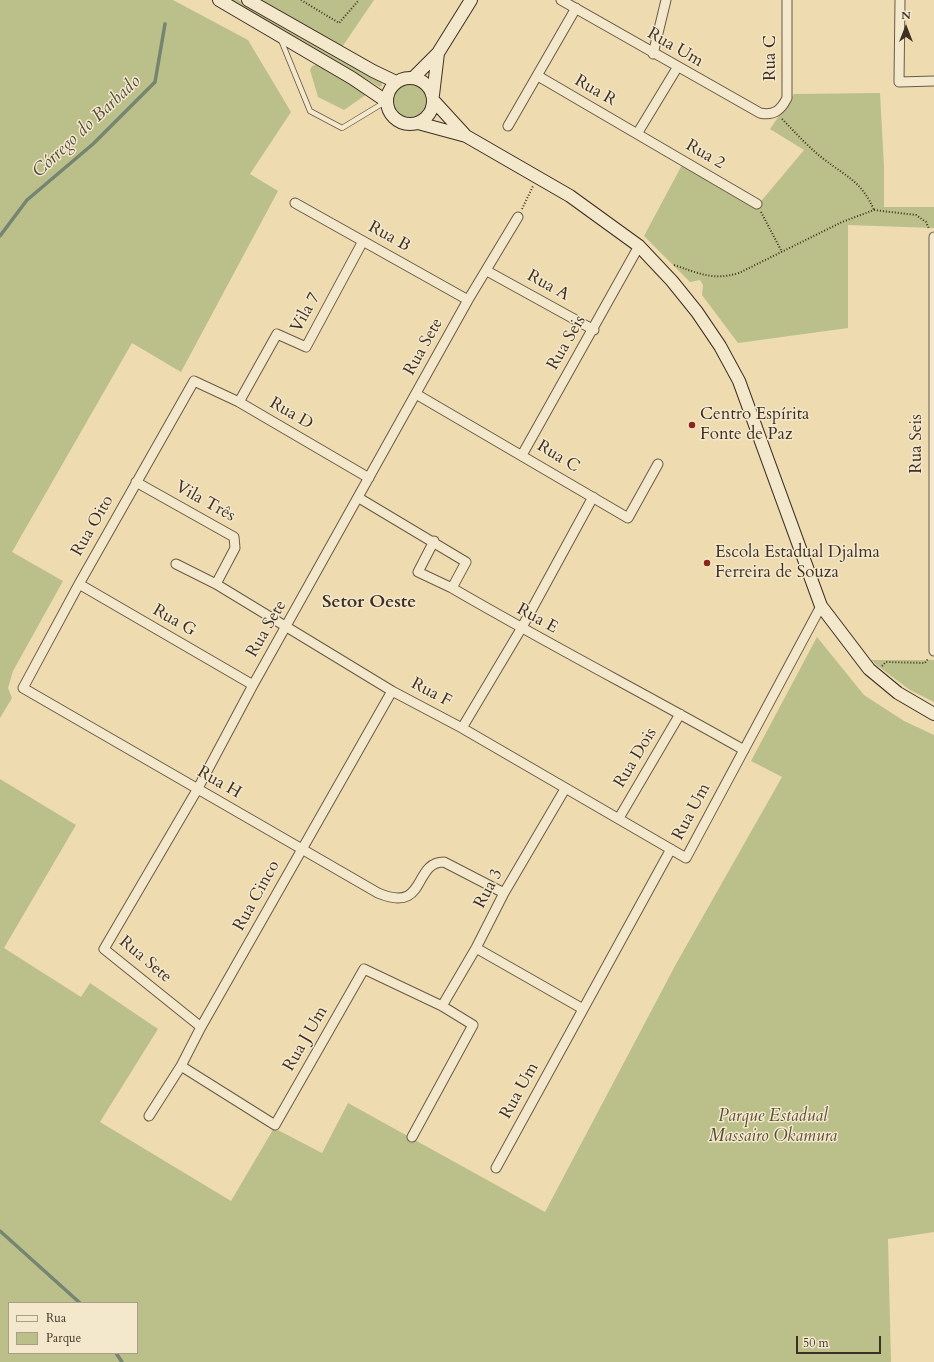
<!DOCTYPE html>
<html>
<head>
<meta charset="utf-8">
<style>
  body { margin:0 }
  #map { position:relative; width:934px; height:1362px; overflow:hidden; background:#eedbb0; font-family:Cardo,serif }
  canvas { display:block }
  .legend { position:absolute; left:8px; top:1302px; width:130px; height:52px; box-sizing:border-box; background:#f4e8cc; border:1px solid #ab9e89; margin:0; padding:5px 7px; list-style:none; font-size:12px; color:#3e2f24 }
  .legend li { display:flex; align-items:center; gap:8px; height:20px }
  .legend b { width:20px; border:1px solid #ab9e89 }
  .north { position:absolute; left:886px; top:8px; width:40px; height:40px; -webkit-text-stroke:3px #f4e8cc; paint-order:stroke; rotate:0deg; font-size:11px; font-weight:700; line-height:16px; text-align:center; color:#3e2f24 }
  .north::after { content:''; display:block; margin:auto; width:14px; height:18px; background:#3e2f24; clip-path:polygon(50% 0,100% 100%,50% 72%,0 100%) }
  .scale { position:absolute; left:796px; top:1336px; width:85px; height:18px; box-sizing:border-box; border:2px solid #3e2f24; border-top:0; padding-left:5px; font-size:12px; line-height:14px; white-space:nowrap; color:#3e2f24; -webkit-text-stroke:3px #f4e8cc; paint-order:stroke }
</style>
</head>
<body>
<div id="map">
<canvas width="934" height="1362"></canvas>
<ul class="legend">
<li><b style="height:5px;background:#f4e8cc"></b>Rua</li>
<li><b style="height:11px;background:#bbc08a"></b>Parque</li>
</ul>
<div class="north">N</div>
<div class="scale">50 m</div>
</div>
<script>
const c = document.querySelector('canvas').getContext('2d');
c.lineJoin = 'round';
function fillPath(path, color) { c.fillStyle = color; c.fill(path, 'evenodd'); }
function trace(path, color, width, dash) { c.strokeStyle = color; c.lineWidth = width; c.lineCap = dash ? 'butt' : 'round'; c.setLineDash(dash || []); c.stroke(path); }
function label(font, color, halo, rows, align = 'center') {
  c.font = font + ' Cardo,serif'; c.lineWidth = 3; c.setLineDash([]); c.textBaseline = 'middle'; c.strokeStyle = halo; c.fillStyle = color; for (const [text, x, y, turn = 0] of rows) {
    c.save(); c.translate(x, y); c.rotate((+turn || 0) * Math.PI / 180); c.textAlign = isNaN(turn) ? turn : align; if (halo) c.strokeText(text, 0, 0); c.fillText(text, 0, 0); c.restore();
  }
}
const green = new Path2D(`
  M 0,0 L 173,0 L 248,40 L 291,112 L 250,174 L 278,191 L 181,372 L 132,343 L 12,552 L 63,581 L 13,671 L 8,688 L 12,698 L 0,718 Z
  M 231,0 L 238,0 L 381,81 L 382,86 L 380,87 L 373,83 Z
  M 262,0 L 374,0 L 342,47 Z
  M 315,65 L 319,65 L 367,94 L 344,110 L 318,97 L 310,70 L 312,66 Z
  M393 100a17 17 0 1 1 34 0a17 17 0 1 1-34 0Z
  M 880,93 L 884,167 L 884,207 L 934,207 L 934,228 L 848,225 L 848,328 L 738,343 L 702,295 L 703,285 L 700,280 L 690,282 L 644,236 L 682,165 L 757,206 L 804,150 L 770,129 L 794,94 Z
  M 817,637 L 864,695 L 904,721 L 934,735 L 934,1232 L 888,1239 L 891,1362 L 0,1362 L 0,779 L 76,825 L 4,948 L 81,997 L 90,983 L 158,1029 L 100,1122 L 231,1201 L 274,1128 L 322,1153 L 348,1103 L 545,1212 L 676,964 L 782,777 L 751,761 ZM 9,1303 L 137,1303 L 137,1353 L 9,1353 Z
  M 870,660 L 934,660 L 934,702 L 910,690 Z`);
const stream = new Path2D(`
  M 0,236 L 27,200 L 93,144 L 155,82 L 165,24
  M 0,1231 L 80,1303
  M 116,1353 L 122,1362`);
const path = new Path2D(`
  M 301,0 L 339,23 L 359,0
  M 782,119 C 796,133 809,148 825,160 C 847,177 862,182 874,210
  M 522,209 L 533,186
  M 761,212 L 782,252
  M 674,265 C 698,273 713,281 739,273 L 842,222 L 874,210 L 916,215 L 926,222 L 929,229
  M 882,666 L 886,662 L 925,663 L 928,659`);
const service = new Path2D(`
  M 281,40 L 310,111 L 342,128 L 385,102`);
const minor = new Path2D(`
  M 561,0 L 760,113 C 774,116 781,110 787,98 L 787,0
  M 900,0 L 899,82 L 934,81
  M 653,54 L 666,0
  M 538,76 L 757,204
  M 508,126 L 576,8
  M 637,134 L 677,68
  M 295,203 L 468,300
  M 934,237 L 934,651
  M 487,271 L 594,330
  M 416,394 L 628,518 L 658,464
  M 239,402 L 277,334 L 306,347 L 363,241
  M 522,455 L 639,246
  M 369,478 L 239,402 L 194,381 L 79,584 L 23,688 L 378,893 C 428,914 412,862 444,862 L 504,893
  M 136,482 L 234,537 L 235,548 L 216,584
  M 359,498 L 466,562 L 452,588 C 548,644 647,695 744,750
  M 434,541 L 418,572 L 452,588
  M 176,564 L 216,584 L 392,691 L 462,728 L 686,858 L 821,606
  M 79,584 L 253,685
  M 462,728 L 521,629 L 593,497
  M 619,818 L 680,714
  M 476,948 L 583,1009
  M 442,1006 L 476,948 L 504,893 L 565,789
  M 201,1027 L 104,949 L 197,790 L 253,685 L 468,300 L 518,217
  M 181,1066 L 275,1125 L 364,969 L 442,1006 L 473,1025 L 412,1137
  M 149,1116 L 181,1066 L 201,1027 L 392,691
  M 496,1168 L 671,849`);
const secondary = new Path2D(`
  M 219,0 L 352,78 L 386,101
  M 248,0 L 373,71 L 396,82
  M387 101a23 23 0 1 1 46 0a23 23 0 1 1-46 0Z
  M 413,78 L 438,53 L 471,0
  M 433,95 L 438,53
  M 433,100 L 466,136
  M 418,123 L 466,136 L 570,196 L 639,246 L 672,281 L 697,312 L 720,346 L 739,381 L 821,606 L 869,669 L 898,693 L 934,714`);
const markers = [
  [692,425,4,"#8f2418"],
  [707,563,4,"#8f2418"]
];
const streetNames = [
  ["Rua Um",675,48,30],
  ["Rua C",771,58,-90],
  ["Rua R",595,91,30],
  ["Rua 2",705,155,30],
  ["Rua B",389,237,29],
  ["Rua A",548,286,29],
  ["Vila 7",306,313,-61],
  ["Rua Seis",567,343,-60],
  ["Rua Sete",424,347,-61],
  ["Rua D",291,414,30],
  ["Rua Seis",917,444,-90],
  ["Rua C",558,457,31],
  ["Vila Três",205,502,29],
  ["Rua Oito",93,526,-60],
  ["Rua E",537,619,29],
  ["Rua G",174,621,30],
  ["Rua Sete",267,629,-60],
  ["Rua F",431,693,28],
  ["Rua Dois",636,758,-59],
  ["Rua H",219,783,30],
  ["Rua Um",692,812,-62],
  ["Rua 3",489,889,-62],
  ["Rua Cinco",257,896,-61],
  ["Rua Sete",145,960,40],
  ["Rua J Um",306,1039,-60],
  ["Rua Um",520,1091,-61]
];
const poiNames = [
  ["Centro Espírita",700,415],
  ["Fonte de Paz",700,435],
  ["Escola Estadual Djalma",715,553],
  ["Ferreira de Souza",715,573]
];
const parkNames = [
  ["Parque Estadual",773,1117],
  ["Massairo Okamura",773,1137]
];
const waterNames = [
  ["Córrego do Barbado",87,127,-43]
];
const neighbourhoodNames = [
  ["Setor Oeste",369,603]
];
fillPath(green, '#bbc08a');
trace(stream, '#768472', 3.5);
trace(service, '#6a5a47', 6);
trace(minor, '#6a5a47', 11);
trace(secondary, '#3e2f24', 14);
trace(path, '#3e2f24', 2, [1, 2]);
trace(service, '#f4e8cc', 4.5);
trace(minor, '#f4e8cc', 9);
trace(secondary, '#f4e8cc', 12);
for (const [x, y, r, color] of markers) { const dot = new Path2D(); dot.arc(x, y, r, 0, 2 * Math.PI); c.fillStyle = color; c.fill(dot); trace(dot, '#f4e8cc', 1.5); }
label('17px', '#3e2f24', '#f4e8cc', streetNames);
label('17px', '#3e2f24', '#f4e8cc', poiNames, 'left');
label('italic 17px', '#574c38', '#f4e8cc', parkNames);
label('italic 18px', '#514b3e', '#f4e8cc', waterNames);
label('bold 18px', '#3e2f24', '#f4e8cc', neighbourhoodNames);
</script>
</body>
</html>
